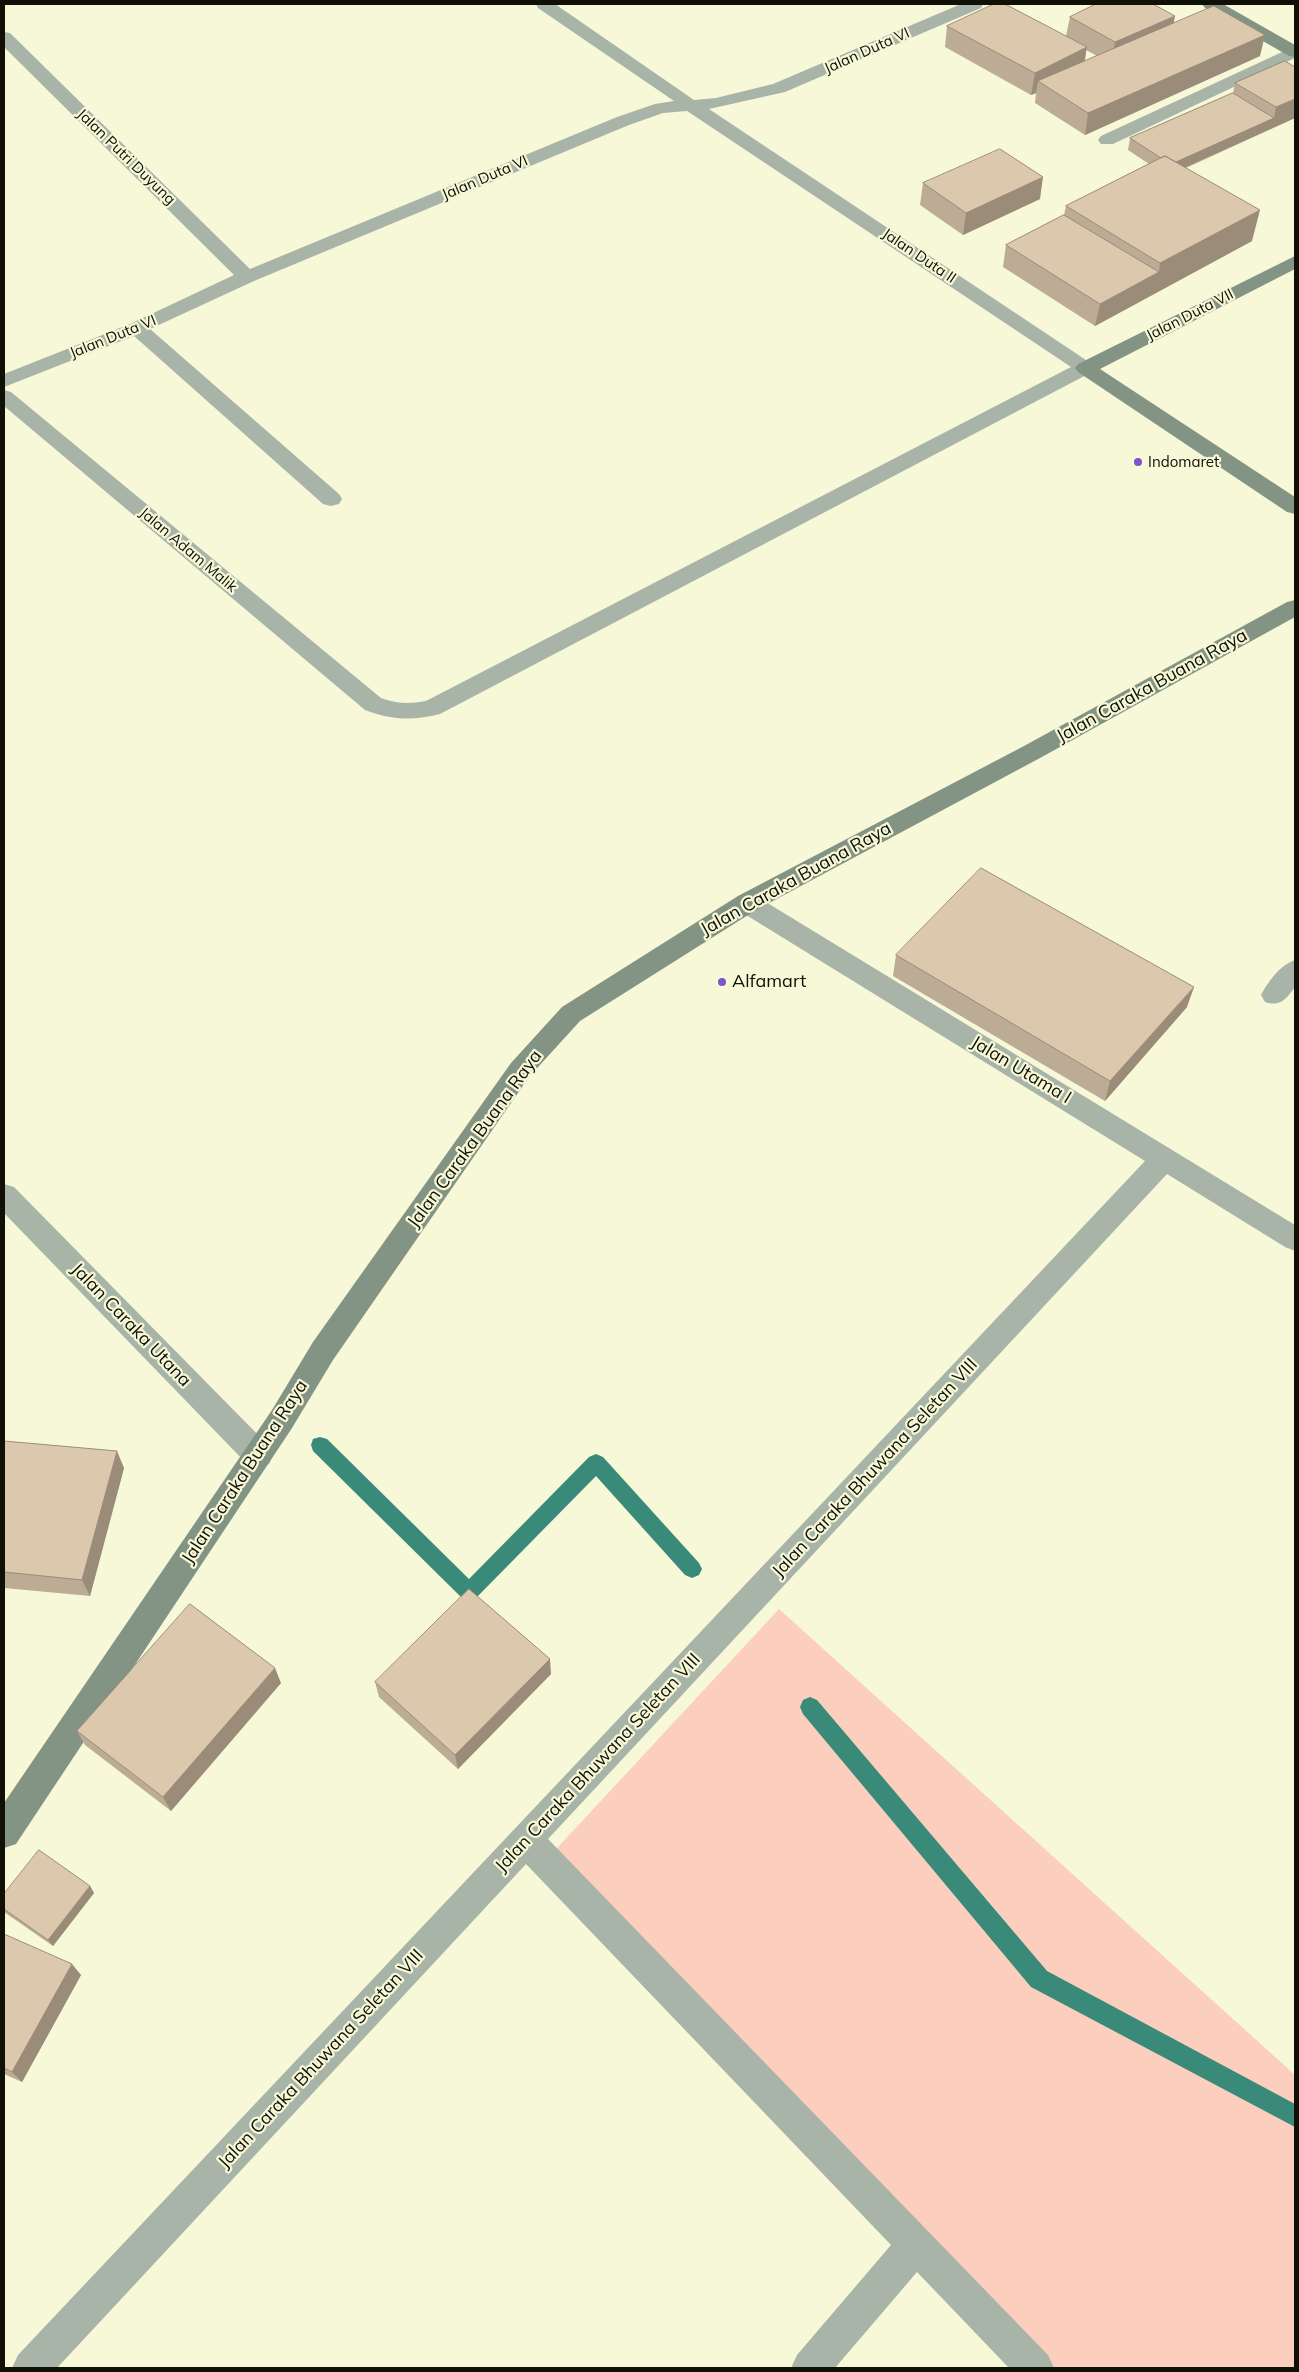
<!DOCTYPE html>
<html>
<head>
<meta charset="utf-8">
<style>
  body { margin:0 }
  #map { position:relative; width:1299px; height:2372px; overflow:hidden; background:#f6f8d7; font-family:Mulish,sans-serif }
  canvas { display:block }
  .frame { position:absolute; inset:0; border:5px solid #101006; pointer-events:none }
</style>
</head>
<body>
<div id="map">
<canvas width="1299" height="2372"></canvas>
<div class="frame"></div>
</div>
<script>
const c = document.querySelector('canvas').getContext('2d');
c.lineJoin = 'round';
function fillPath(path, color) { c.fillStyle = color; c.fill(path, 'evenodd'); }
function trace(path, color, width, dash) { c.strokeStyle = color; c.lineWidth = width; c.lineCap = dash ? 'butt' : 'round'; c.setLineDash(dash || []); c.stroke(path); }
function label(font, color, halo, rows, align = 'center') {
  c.font = font + ' Mulish,sans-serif'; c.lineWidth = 4.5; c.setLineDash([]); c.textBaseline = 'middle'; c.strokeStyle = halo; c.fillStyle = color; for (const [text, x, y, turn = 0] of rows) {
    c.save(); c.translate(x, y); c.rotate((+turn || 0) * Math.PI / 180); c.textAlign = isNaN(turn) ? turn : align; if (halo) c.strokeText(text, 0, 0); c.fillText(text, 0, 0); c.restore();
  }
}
const green = new Path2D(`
  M 779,1609 L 1295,2075 L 1295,2368 L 1033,2368 L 546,1860 Z`);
const stream = new Path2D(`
  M 320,1437 L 327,1439 L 469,1579 L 589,1457 L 596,1454 L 603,1457 L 699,1563 L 702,1569 L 699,1575 L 692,1578 L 685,1575 L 596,1476 L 476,1598 L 469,1601 L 462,1598 L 313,1451 L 311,1445 L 313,1439 Z
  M 810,1697 L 817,1700 L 1047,1971 L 1295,2104 L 1295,2127 L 1031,1987 L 803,1714 L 800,1707 L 803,1700 Z`);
const street = new Path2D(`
  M 536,4 L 555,4 L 694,100 L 716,98 L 773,84 L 961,4 L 983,4 L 981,8 L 785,92 L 709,109 L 1092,364 L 1095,368 L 1092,372 L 440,714 C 413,721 391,720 365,710 L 4,406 L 4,390 L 11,392 L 381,698 C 397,704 410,704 426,701 L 1071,367 L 687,111 L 663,113 L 629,125 L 254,281 L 150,329 L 339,494 L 342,499 L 339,504 L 331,506 L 323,504 L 134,336 L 4,387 L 4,374 L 130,324 L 234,275 L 4,47 L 4,32 L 10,33 L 250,269 L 617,117 L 655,104 L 674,101 L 538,8 Z
  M 1295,46 L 1295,58 L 1113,144 L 1101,144 L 1098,140 L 1101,136 Z
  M 747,894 L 756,896 L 1295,1225 L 1295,1251 L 1285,1247 L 1167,1174 L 548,1839 L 1048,2355 L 1054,2368 L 1009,2368 L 917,2272 L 835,2368 L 791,2368 L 797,2355 L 891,2245 L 526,1864 L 57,2368 L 12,2368 L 18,2355 L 1145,1161 L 738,910 L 735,903 L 738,896 Z
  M 1295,960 L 1295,987 C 1286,999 1281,1007 1265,1002 L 1261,995 C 1268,982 1280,965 1295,960 Z
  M 4,1184 L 14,1187 L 269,1446 L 273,1455 L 269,1464 L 258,1468 L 247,1464 L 4,1213 Z`);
const secondary = new Path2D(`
  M 1202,4 L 1223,4 L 1295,45 L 1295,57 L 1289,56 L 1205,8 Z
  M 1295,256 L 1295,269 L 1100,369 L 1295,497 L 1295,514 L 1287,512 L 1078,372 L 1075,368 L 1078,364 Z
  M 1295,600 L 1295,617 L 1040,758 L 756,910 L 580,1021 L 529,1077 L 333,1360 L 292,1428 L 16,1844 L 4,1848 L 4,1803 L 272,1410 L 313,1342 L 511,1063 L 562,1007 L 738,896 L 1024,746 L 1287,602 Z`);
const wall = new Path2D(`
  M 1070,17 L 1173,23 L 1260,56 L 1085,135 L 1035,103 L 1036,93 L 1031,95 L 945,47 L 947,26 L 1066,36 ZM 1086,50 L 1097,56 L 1085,61 Z
  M 1295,67 L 1295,118 L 1186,168 L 1252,241 L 1095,326 L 1003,267 L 1006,245 L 1064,215 L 1066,206 L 1149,164 L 1128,150 L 1130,138 L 1233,93 L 1235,83 Z
  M 923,183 L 1040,199 L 963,235 L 920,205 Z
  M 896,955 L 1187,1007 L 1105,1101 L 893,976 Z
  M 4,1441 L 124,1468 L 90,1596 L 4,1588 Z
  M 551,1674 L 458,1769 L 379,1697 L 375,1682 Z
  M 281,1683 L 171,1811 L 85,1745 L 77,1731 Z
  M 90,1886 L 94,1893 L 53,1946 L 4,1912 L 4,1894 Z
  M 4,1934 L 81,1975 L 22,2082 L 4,2074 Z`);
const shadedWall = new Path2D(`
  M 1175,16 L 1171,37 L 1111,64 L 1115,42 Z
  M 1265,35 L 1260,56 L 1085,135 L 1088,113 Z
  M 1087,47 L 1083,69 L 1038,81 L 1036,93 L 1031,95 L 1035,73 Z
  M 1295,99 L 1295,118 L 1168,175 L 1170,164 L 1274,118 L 1276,107 Z
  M 1043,177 L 1040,199 L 963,235 L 966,213 Z
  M 1260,210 L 1252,241 L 1095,326 L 1100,304 L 1159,272 L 1160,263 Z
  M 1194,987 L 1187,1007 L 1105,1101 L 1110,1081 Z
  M 117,1451 L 124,1468 L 90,1596 L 82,1580 Z
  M 550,1659 L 551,1674 L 458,1769 L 455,1755 Z
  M 275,1668 L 281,1683 L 171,1811 L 163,1797 Z
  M 90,1886 L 94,1893 L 53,1946 L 48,1940 Z
  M 72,1964 L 81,1975 L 22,2082 L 12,2072 Z`);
const building = new Path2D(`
  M 994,4 L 1005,4 L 1087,47 L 1035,73 L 947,26 Z
  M 1096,4 L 1153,4 L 1175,16 L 1115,42 L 1070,17 Z
  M 1214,6 L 1265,35 L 1088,113 L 1038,81 Z
  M 1285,61 L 1295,67 L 1295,99 L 1276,107 L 1235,83 Z
  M 1233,93 L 1274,118 L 1176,162 L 1165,156 L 1161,158 L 1130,138 Z
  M 1000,149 L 1043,177 L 966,213 L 923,183 Z
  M 1165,156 L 1260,210 L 1160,263 L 1066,206 Z
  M 1064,215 L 1159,272 L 1100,304 L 1006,245 Z
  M 981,868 L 1194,987 L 1110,1081 L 896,955 Z
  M 4,1441 L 117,1451 L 82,1580 L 4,1572 Z
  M 469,1589 L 550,1659 L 455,1755 L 375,1682 Z
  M 190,1604 L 275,1668 L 163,1797 L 77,1731 Z
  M 39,1850 L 90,1886 L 48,1940 L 4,1909 L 4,1894 Z
  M 4,1934 L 72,1964 L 12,2072 L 4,2068 Z`);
const markers = [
  [1138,462,5,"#8053cc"],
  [722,982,5,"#8053cc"]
];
const farStreetnames = [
  ["Jalan Duta VI",867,51,-24],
  ["Jalan Putri Duyung",126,157,44],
  ["Jalan Duta VI",485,178,-23],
  ["Jalan Duta II",919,256,34],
  ["Jalan Duta VII",1190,315,-27],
  ["Jalan Duta VI",113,337,-22],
  ["Jalan Adam Malik",188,550,40]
];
const farPoinames = [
  ["Indomaret",1148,462]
];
const streetNames = [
  ["Jalan Caraka Buana Raya",1152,686,-29],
  ["Jalan Caraka Buana Raya",796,879,-29],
  ["Jalan Utama I",1021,1070,31],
  ["Jalan Caraka Buana Raya",475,1139,-54],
  ["Jalan Caraka Utana",131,1325,46],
  ["Jalan Caraka Bhuwana Seletan VIII",875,1468,-47],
  ["Jalan Caraka Buana Raya",245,1472,-57],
  ["Jalan Caraka Bhuwana Seletan VIII",598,1763,-47],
  ["Jalan Caraka Bhuwana Seletan VIII",321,2059,-47]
];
const poiNames = [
  ["Alfamart",732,982]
];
fillPath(green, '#fbcebe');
fillPath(stream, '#3a8a7a');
fillPath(street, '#a9b4a9');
fillPath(secondary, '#849484');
fillPath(wall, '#bdac95');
fillPath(shadedWall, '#9a8c79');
fillPath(building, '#dcc8ad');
trace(building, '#9a8c79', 1);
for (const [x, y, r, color] of markers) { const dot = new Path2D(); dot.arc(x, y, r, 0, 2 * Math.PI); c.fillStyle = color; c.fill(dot); trace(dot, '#f6f8d7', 2); }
label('15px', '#101006', '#f6f8d7', farStreetnames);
label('15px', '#101006', '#f6f8d7', farPoinames, 'left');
label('18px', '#101006', '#f6f8d7', streetNames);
label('18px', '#101006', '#f6f8d7', poiNames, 'left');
</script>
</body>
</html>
